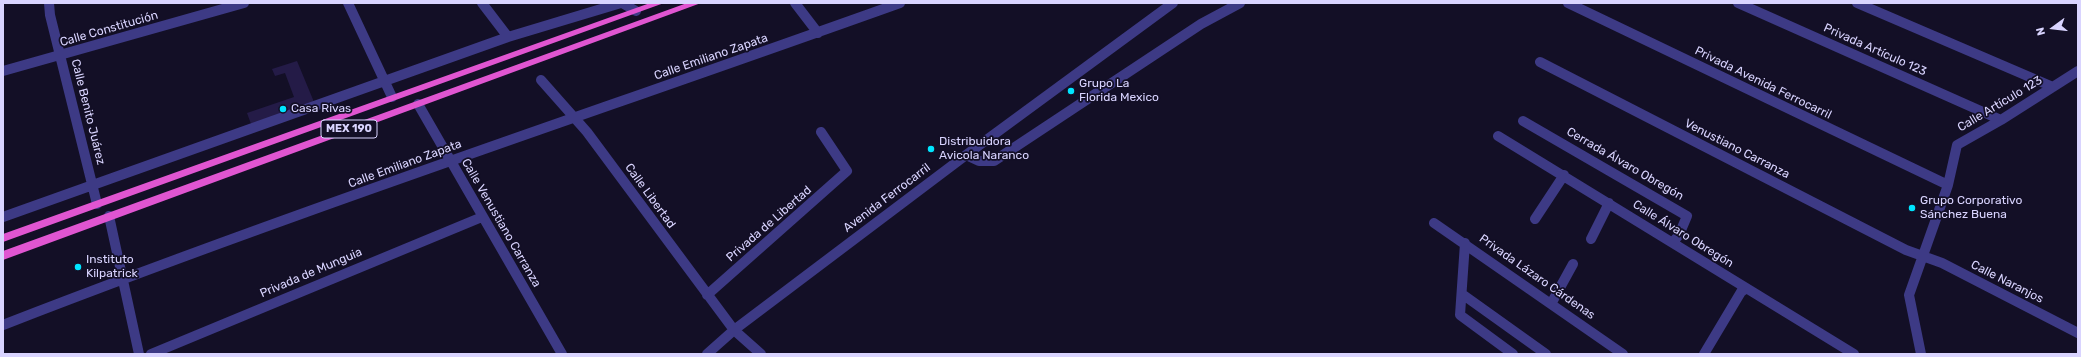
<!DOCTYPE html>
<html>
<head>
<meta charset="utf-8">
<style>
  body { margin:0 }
  #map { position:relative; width:2081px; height:357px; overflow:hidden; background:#130f26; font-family:Rubik,sans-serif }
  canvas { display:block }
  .frame { position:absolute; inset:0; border:4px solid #d9d4ff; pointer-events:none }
  .north { position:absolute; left:2033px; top:8px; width:40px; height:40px; -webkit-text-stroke:3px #130f26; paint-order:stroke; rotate:255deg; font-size:11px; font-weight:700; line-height:16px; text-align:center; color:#d9d4ff }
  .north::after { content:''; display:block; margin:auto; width:14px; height:18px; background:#d9d4ff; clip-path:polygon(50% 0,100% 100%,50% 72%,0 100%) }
</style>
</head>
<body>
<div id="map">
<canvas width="2081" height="357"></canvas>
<div class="frame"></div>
<div class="north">N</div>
</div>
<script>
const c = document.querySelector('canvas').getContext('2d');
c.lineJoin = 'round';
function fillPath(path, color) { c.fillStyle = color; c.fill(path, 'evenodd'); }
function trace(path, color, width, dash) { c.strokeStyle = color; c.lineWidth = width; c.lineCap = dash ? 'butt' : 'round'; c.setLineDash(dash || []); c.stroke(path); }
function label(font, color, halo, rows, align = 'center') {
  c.font = font + ' Rubik,sans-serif'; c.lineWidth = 3.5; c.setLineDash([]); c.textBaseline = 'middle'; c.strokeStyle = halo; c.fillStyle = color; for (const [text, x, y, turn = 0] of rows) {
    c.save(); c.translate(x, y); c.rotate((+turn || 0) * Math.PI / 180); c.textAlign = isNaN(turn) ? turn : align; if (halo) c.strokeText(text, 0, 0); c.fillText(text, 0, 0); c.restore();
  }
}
const building = new Path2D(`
  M 297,61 L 314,102 L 251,124 L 247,113 L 294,97 L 285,73 L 275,76 L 272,69 Z`);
const minor = new Path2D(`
  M 49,3 L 50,15 L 97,204
  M 348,3 L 392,97
  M 482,3 L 508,37
  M 622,3 L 636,11
  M 795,3 L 818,33
  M 1568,3 L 1948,185
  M 1738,3 L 2001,120
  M 1857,3 L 2053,87
  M 1540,62 L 1906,250 L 1942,263 L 2078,333
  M 3,71 L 244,3
  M 541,80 L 587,132 L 734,330 L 761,354
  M 418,104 L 562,354
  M 1523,121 L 1687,216 L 1679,235 L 1673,242
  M 1498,136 L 1854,354
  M 966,155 L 979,161 L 994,161 L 1201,24 L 1240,3
  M 109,216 L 139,354
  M 3,217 L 508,37 L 621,3
  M 1535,219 L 1564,175
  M 1434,223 L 1623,354
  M 1591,239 L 1609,203
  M 1465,243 L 1460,315 L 1513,354
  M 1462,294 L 1546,354
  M 707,295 L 847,171 L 821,132
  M 1551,304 L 1573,264
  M 3,325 C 299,210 601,110 900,3
  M 151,354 L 482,217
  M 707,354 L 734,330 L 966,155 L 1173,3
  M 1704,354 L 1741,292 L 1746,288
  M 1921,354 L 1909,295 L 1948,185 L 1957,145 L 2001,120 L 2078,71`);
const trunk = new Path2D(`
  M 650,3 L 664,3 L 3,242 L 3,234 Z
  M 687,3 L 701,3 L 3,260 L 3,251 Z`);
const markers = [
  [1071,91,4,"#00e5ff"],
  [283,109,4,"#00e5ff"],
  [931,149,4,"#00e5ff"],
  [1912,208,4,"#00e5ff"],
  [78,267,4,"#00e5ff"]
];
const shields = [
  [349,129,56]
];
const shieldNames = [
  ["MEX 190",349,129]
];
const streetNames = [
  ["Calle Constitución",109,29,-16],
  ["Privada Artículo 123",1875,50,24],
  ["Calle Emiliano Zapata",711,57,-19],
  ["Privada Avenida Ferrocarril",1763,83,26],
  ["Calle Artículo 123",2000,104,-31],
  ["Calle Benito Juárez",88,112,76],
  ["Venustiano Carranza",1737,149,27],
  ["Calle Emiliano Zapata",405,164,-20],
  ["Cerrada Álvaro Obregón",1625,164,30],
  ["Calle Libertad",650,196,54],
  ["Avenida Ferrocarril",887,198,-37],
  ["Calle Venustiano Carranza",501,223,60],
  ["Privada de Libertad",769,224,-41],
  ["Calle Álvaro Obregón",1683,234,32],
  ["Privada de Munguia",311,273,-23],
  ["Privada Lázaro Cárdenas",1537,277,35],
  ["Calle Naranjos",2007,282,27]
];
const poiNames = [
  ["Grupo La",1079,84],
  ["Florida Mexico",1079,98],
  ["Casa Rivas",291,109],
  ["Distribuidora",939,142],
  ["Avicola Naranco",939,156],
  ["Grupo Corporativo",1920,201],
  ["Sánchez Buena",1920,215],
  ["Instituto",86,260],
  ["Kilpatrick",86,274]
];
fillPath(building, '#241b47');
trace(minor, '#3d3a85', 10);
fillPath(trunk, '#e055d1');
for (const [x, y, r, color] of markers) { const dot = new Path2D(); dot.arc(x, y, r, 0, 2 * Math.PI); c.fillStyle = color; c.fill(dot); trace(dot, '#130f26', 1.5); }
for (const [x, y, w] of shields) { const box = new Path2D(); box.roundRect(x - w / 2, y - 9, w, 18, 3); c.fillStyle = '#130f26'; c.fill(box); trace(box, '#d9d4ff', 1); }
label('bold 11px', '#d9d4ff', null, shieldNames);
label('12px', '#d9d4ff', '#130f26', streetNames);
label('12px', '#d9d4ff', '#130f26', poiNames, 'left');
</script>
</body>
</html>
